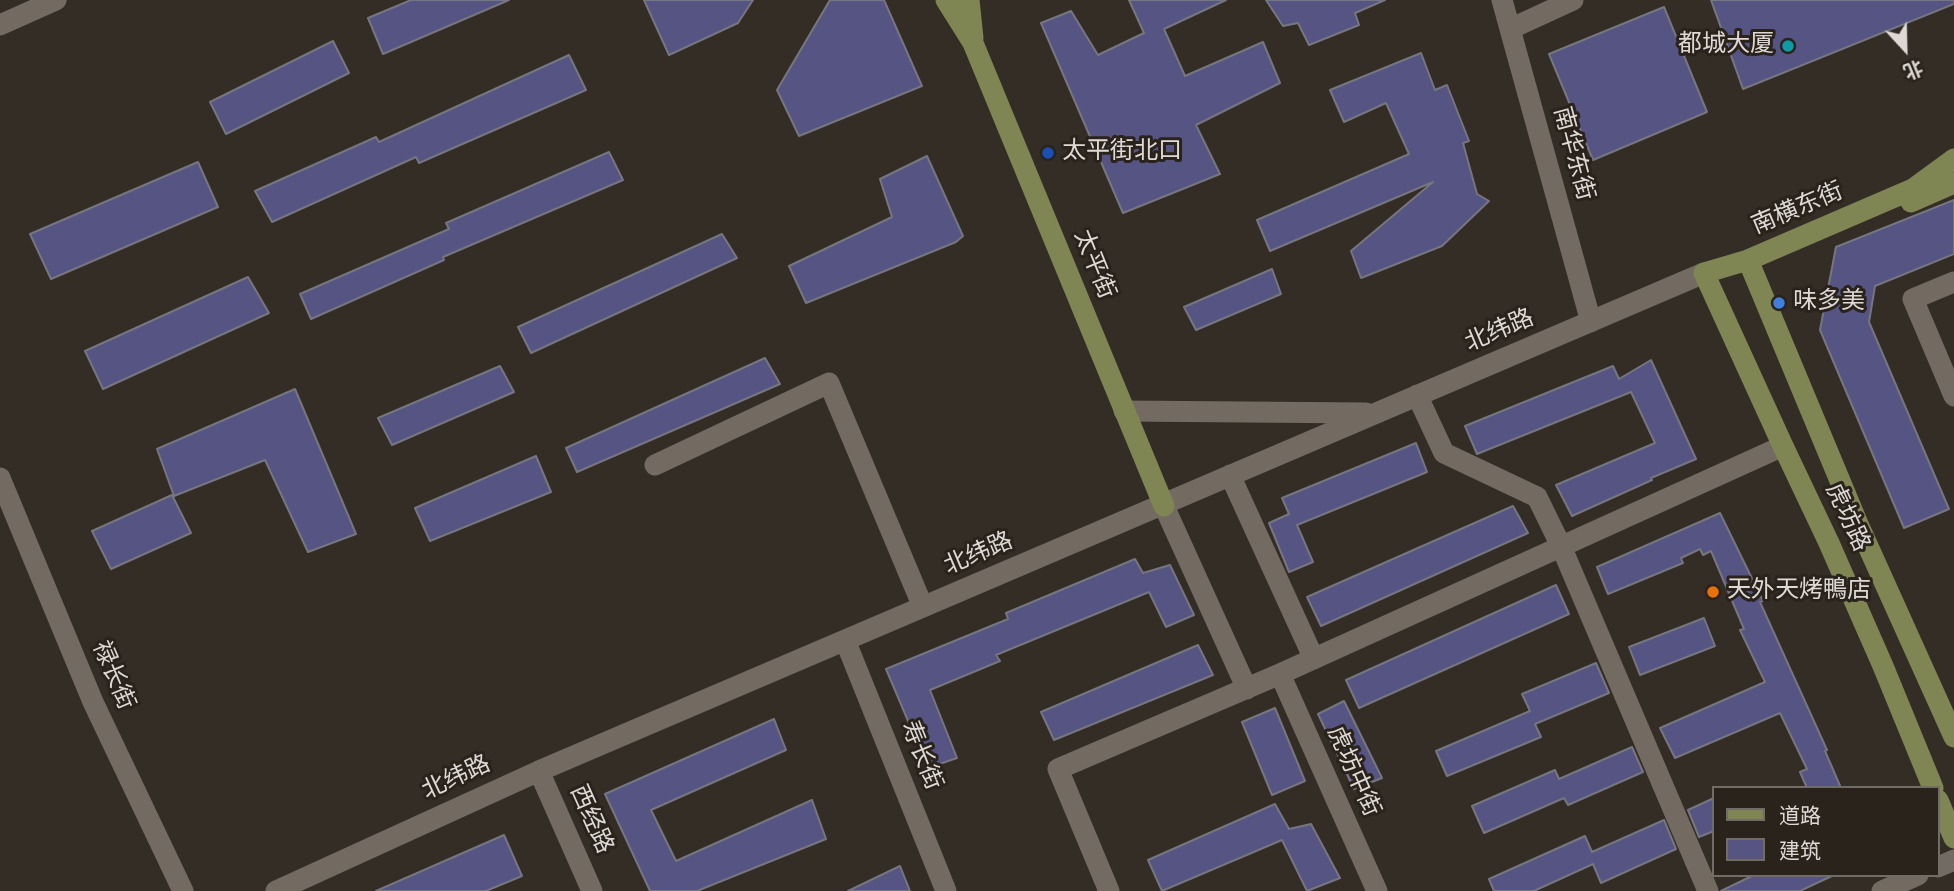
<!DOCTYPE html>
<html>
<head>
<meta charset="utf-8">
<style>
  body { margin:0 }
  #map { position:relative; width:1954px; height:891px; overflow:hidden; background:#342d25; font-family:"Source Sans 3","Noto Sans SC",sans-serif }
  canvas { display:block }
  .legend { position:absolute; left:1712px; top:786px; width:228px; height:91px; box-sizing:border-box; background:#2a231c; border:2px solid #726c66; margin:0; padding:9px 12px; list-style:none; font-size:21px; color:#ded9d5 }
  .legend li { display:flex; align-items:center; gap:14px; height:35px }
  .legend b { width:35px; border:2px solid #726c66 }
  .north { position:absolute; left:1870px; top:14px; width:70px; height:70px; -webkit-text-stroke:5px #2a231c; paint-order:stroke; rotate:158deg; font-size:19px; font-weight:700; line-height:28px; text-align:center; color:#ded9d5 }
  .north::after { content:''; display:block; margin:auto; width:24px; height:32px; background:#ded9d5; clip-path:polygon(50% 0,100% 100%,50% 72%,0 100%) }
</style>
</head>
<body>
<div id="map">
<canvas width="1954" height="891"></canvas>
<ul class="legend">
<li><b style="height:9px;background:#808554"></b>道路</li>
<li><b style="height:19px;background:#555482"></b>建筑</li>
</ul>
<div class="north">北</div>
</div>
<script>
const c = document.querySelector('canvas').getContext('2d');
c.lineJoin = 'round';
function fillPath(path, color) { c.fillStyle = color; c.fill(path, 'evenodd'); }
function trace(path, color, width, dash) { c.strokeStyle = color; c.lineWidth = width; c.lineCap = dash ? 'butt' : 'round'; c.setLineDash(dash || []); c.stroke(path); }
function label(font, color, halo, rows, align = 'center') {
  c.font = font + ' "Source Sans 3","Noto Sans SC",sans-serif'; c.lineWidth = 6; c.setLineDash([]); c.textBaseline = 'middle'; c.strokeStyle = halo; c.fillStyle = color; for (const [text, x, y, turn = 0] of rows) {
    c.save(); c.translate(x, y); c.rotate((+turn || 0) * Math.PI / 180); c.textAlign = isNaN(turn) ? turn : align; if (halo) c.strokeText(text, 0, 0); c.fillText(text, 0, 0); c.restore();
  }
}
const building = new Path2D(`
  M 411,0 L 509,0 L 383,54 L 368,18 Z
  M 644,0 L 753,0 L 738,23 L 669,55 Z
  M 830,0 L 884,0 L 922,86 L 799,136 L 777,90 Z
  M 1129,0 L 1226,0 L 1164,29 L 1185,76 L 1263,42 L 1280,83 L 1196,125 L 1220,174 L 1123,213 L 1041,23 L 1071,11 L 1098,55 L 1144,33 Z
  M 1266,0 L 1385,0 L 1355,13 L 1359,25 L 1309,45 L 1298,23 L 1283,26 Z
  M 1711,0 L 1954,0 L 1954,4 L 1743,89 Z
  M 1664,7 L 1707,112 L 1593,160 L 1549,54 Z
  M 333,41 L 349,73 L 226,134 L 210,102 Z
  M 1421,53 L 1435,90 L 1447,85 L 1469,141 L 1463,143 L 1477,194 L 1489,201 L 1442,246 L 1361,278 L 1351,251 L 1433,182 L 1270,251 L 1257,220 L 1409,154 L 1386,103 L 1344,122 L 1330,90 Z
  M 569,55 L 586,90 L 419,163 L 416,157 L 272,222 L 255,191 L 376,137 L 379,142 Z
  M 609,152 L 623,180 L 443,257 L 444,260 L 311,319 L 300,294 L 449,229 L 446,223 Z
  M 927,156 L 963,236 L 956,242 L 806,303 L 789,266 L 892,217 L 880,179 Z
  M 198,162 L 218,207 L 51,279 L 30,234 Z
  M 1954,200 L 1954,254 L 1875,286 L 1869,322 L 1949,509 L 1904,528 L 1820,330 L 1836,247 Z
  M 722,234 L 737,258 L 531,353 L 518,327 Z
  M 1272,269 L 1281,294 L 1196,330 L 1184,307 Z
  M 248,277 L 269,313 L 103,389 L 85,351 Z
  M 765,358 L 780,384 L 577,472 L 566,448 Z
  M 1651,360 L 1696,459 L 1651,478 L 1652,480 L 1572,516 L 1556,485 L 1655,443 L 1631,392 L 1477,454 L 1465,426 L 1613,366 L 1619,379 Z
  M 500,366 L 514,392 L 392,445 L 378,418 Z
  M 295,389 L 356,534 L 308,552 L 265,460 L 174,496 L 157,449 Z
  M 1416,443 L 1427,472 L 1297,525 L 1313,562 L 1289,572 L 1269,523 L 1289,514 L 1282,498 Z
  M 536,456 L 551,492 L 430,541 L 415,508 Z
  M 172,495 L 191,533 L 111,569 L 92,531 Z
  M 1513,506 L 1528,533 L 1321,626 L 1307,597 Z
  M 1720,513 L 1763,601 L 1760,602 L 1827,750 L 1825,751 L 1841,788 L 1807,788 L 1800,772 L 1807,769 L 1780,713 L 1675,758 L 1660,728 L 1765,682 L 1740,630 L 1744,629 L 1711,551 L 1703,555 L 1700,549 L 1681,558 L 1683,563 L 1608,594 L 1597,567 Z
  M 1135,559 L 1143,573 L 1170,565 L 1194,615 L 1166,627 L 1149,592 L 996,655 L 1000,661 L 930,690 L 957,758 L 928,768 L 886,669 L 1008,619 L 1006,613 Z
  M 1556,585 L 1569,614 L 1359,708 L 1346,680 Z
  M 1704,618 L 1715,646 L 1640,675 L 1629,647 Z
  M 1198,645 L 1213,675 L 1054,740 L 1041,712 Z
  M 1596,663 L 1609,693 L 1535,724 L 1541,737 L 1447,776 L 1436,751 L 1530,711 L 1522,694 Z
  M 1344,701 L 1382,778 L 1354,789 L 1318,714 Z
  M 1275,708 L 1305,781 L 1272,795 L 1242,722 Z
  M 774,719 L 786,750 L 651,810 L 676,861 L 812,800 L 826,839 L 697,891 L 650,891 L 605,794 Z
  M 1632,747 L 1643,772 L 1568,805 L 1564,798 L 1484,833 L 1472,806 L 1555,770 L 1559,779 Z
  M 1714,798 L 1714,831 L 1699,837 L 1688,810 Z
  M 1275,804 L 1289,829 L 1311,824 L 1340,878 L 1307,891 L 1282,840 L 1162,891 L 1148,860 Z
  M 1664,820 L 1676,849 L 1601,883 L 1593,864 L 1534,891 L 1494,891 L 1489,879 L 1585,836 L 1592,852 Z
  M 504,835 L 522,876 L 486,891 L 376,891 Z
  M 900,866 L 910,891 L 848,891 Z
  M 1754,875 L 1834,875 L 1800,891 L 1721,891 Z`);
const minor = new Path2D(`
  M 1502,0 L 1591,322
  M 0,25 L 56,0
  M 1510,29 L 1573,0
  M 1954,282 L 1913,299 L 1954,396
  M 1417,395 L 1444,453 L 1537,497 L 1561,546 L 1708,891
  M 1124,411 L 1366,413
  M 655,465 L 829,383 L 923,607
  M 1230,475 L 1314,659
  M 0,478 L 93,702 L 183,891
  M 1164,506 L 1247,689
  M 845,640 L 946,891
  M 1280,674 L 1377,891
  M 539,771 L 592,891
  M 1938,867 L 1954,860
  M 276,891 L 539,771 L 1704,273
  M 1109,891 L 1058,769 L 1280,674 L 1783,446
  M 1882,891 L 1918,875`);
const major = new Path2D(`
  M 946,0 L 973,43 L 1164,506
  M 969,0 L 973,38
  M 1911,202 L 1954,183
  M 1748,260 L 1858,524 L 1954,737
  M 1933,788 L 1883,666 L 1829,543 L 1783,446 L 1704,273 L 1748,260 L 1913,189 L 1954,159
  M 1938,800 L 1954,838`);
const markers = [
  [1788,46,7,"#0f9aa8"],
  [1048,153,7,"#1a4fb4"],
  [1779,303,7,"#3f7fe0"],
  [1713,592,7,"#e8710a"]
];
const poiNames = [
  ["都城大厦",1774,46,"right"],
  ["太平街北口",1062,153],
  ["味多美",1793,303],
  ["天外天烤鴨店",1727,592]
];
const streetNames = [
  ["南华东街",1572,154,75],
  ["南横东街",1798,210,-23],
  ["太平街",1093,265,68],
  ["北纬路",1500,332,-23],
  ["虎坊路",1846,518,65],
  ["北纬路",979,555,-23],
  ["禄长街",112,676,67],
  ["寿长街",920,756,68],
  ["虎坊中街",1352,772,66],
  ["北纬路",457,779,-25],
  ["西经路",590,820,66]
];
fillPath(building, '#555482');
trace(building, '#757680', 2);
trace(minor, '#736b62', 21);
trace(major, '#808554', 21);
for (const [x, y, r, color] of markers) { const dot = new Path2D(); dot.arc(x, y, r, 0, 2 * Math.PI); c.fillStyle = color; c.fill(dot); trace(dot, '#2a231c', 2.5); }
label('24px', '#ded9d5', '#2a231c', poiNames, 'left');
label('24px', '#ded9d5', '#2a231c', streetNames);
</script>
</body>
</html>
